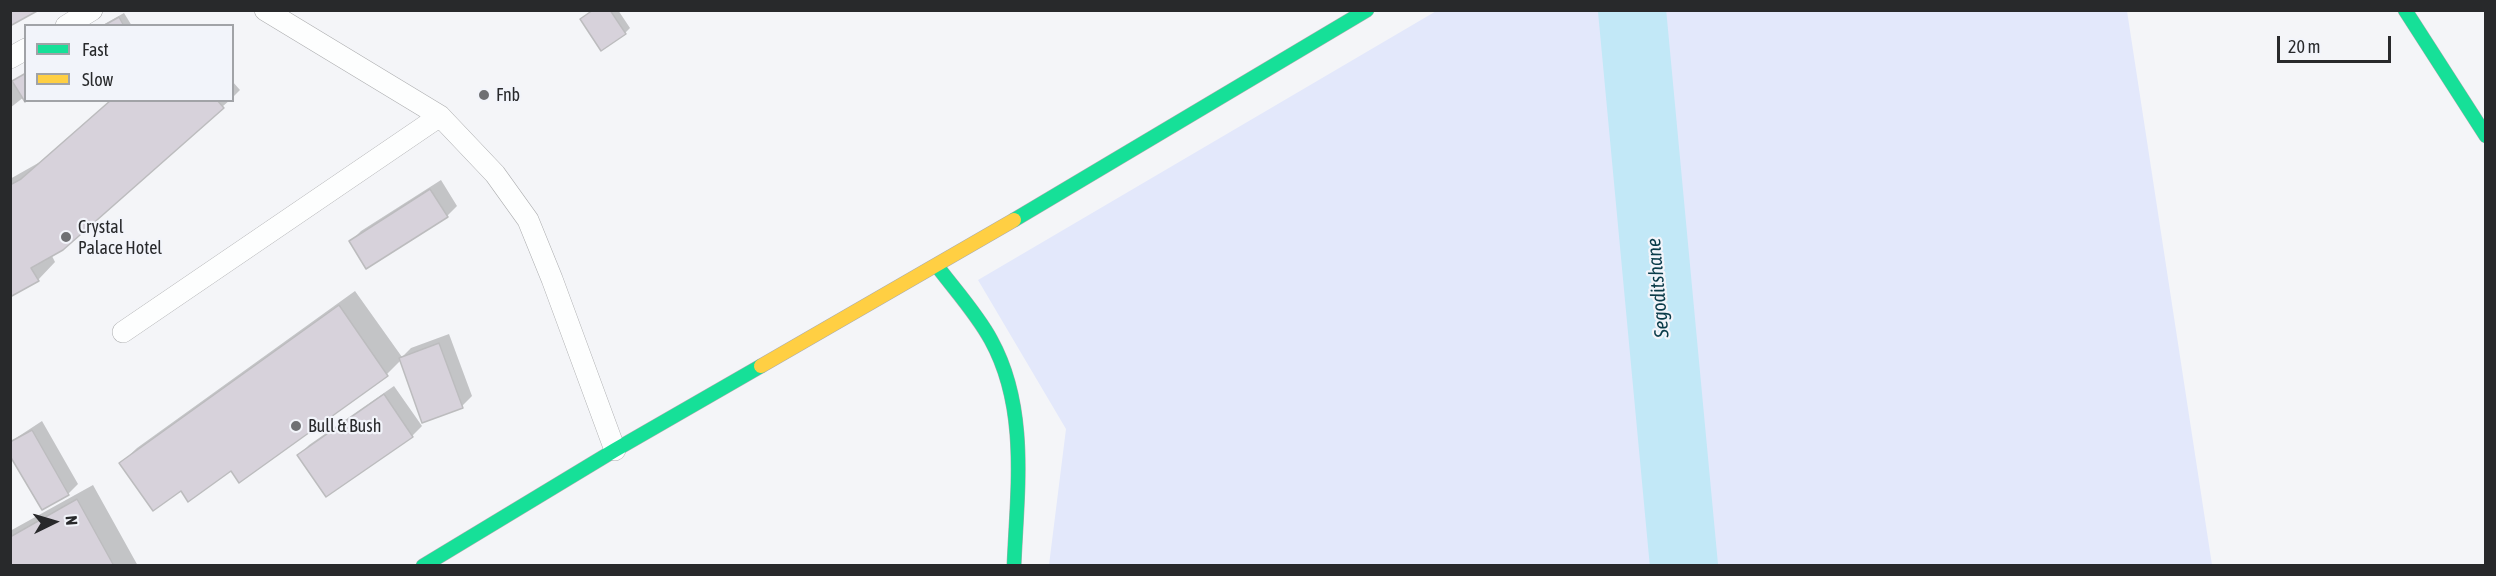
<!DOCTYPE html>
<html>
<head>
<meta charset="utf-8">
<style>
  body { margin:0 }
  #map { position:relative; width:2496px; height:576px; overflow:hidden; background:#f4f5f8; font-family:"Asap Condensed",sans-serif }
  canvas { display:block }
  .frame { position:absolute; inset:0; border:12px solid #28292b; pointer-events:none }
  .legend { position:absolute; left:24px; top:24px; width:210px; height:78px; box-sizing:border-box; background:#f2f4fa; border:2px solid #a1a3a7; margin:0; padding:8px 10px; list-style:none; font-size:18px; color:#28292b }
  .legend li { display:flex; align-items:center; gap:12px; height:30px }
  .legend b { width:30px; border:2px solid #a1a3a7 }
  .north { position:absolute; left:24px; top:492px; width:60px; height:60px; -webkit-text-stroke:4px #f2f4fa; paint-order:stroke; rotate:85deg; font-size:16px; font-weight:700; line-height:24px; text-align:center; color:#28292b }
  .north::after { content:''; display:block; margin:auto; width:21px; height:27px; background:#28292b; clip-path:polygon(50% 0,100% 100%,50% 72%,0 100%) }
  .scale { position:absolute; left:2277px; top:36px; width:114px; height:27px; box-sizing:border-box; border:3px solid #28292b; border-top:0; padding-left:8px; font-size:18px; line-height:21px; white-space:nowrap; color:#28292b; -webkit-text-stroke:4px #f2f4fa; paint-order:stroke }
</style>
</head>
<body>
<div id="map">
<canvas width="2496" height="576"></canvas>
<div class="frame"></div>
<ul class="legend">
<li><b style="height:8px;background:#16e098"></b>Fast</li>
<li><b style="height:8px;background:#ffcf43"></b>Slow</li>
</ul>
<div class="north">N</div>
<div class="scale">20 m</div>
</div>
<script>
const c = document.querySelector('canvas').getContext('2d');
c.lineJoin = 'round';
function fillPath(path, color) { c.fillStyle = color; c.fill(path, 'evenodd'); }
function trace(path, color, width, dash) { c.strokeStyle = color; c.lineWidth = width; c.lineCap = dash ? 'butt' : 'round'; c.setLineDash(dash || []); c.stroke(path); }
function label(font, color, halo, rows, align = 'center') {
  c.font = font + ' "Asap Condensed",sans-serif'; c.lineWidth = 4.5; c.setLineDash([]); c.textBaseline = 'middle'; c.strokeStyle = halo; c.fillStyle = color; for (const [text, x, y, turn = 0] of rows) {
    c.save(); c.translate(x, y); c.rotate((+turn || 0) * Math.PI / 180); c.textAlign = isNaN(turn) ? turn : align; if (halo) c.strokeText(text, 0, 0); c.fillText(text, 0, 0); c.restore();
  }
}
const green = new Path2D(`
  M 1438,10 L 2127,11 L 2212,565 L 1049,565 L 1066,429 L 978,280 Z`);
const shadow = new Path2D(`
  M 593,10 L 618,10 L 630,28 L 625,33 Z
  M 124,13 L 132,26 L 101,26 Z
  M 26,72 L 26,100 L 24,97 L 10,108 L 10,79 L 13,83 Z
  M 232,81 L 240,90 L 232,98 Z
  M 111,100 L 230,100 L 51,254 L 55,262 L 38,280 L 10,296 L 10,179 L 40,162 Z
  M 441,180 L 457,206 L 447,216 L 351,241 L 361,231 Z
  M 355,291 L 402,357 L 411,348 L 449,334 L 472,396 L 462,406 L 401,360 L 387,374 L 239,481 L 231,469 L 181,488 L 121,463 L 137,448 Z
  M 394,386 L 422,426 L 412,436 L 299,455 L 309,445 Z
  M 42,421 L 78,484 L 69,493 L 43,508 L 10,453 L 10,442 Z
  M 93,485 L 138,566 L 10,566 L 10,531 Z`);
const river = new Path2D(`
  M 1632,10 L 1684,566`);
const building = new Path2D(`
  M 10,10 L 39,10 L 10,26 Z
  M 593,10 L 610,10 L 626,34 L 601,51 L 580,19 Z
  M 119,17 L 124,26 L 103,26 Z
  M 26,73 L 26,100 L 28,100 L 25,102 L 12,81 Z
  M 111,100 L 217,100 L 224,108 L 63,250 L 31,268 L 39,281 L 10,297 L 10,185 L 21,179 Z
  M 430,189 L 448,217 L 366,269 L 349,241 Z
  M 339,305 L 388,376 L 239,483 L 231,471 L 188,502 L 181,491 L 153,511 L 119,463 Z
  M 439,343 L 463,408 L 422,423 L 399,358 Z
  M 384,394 L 413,437 L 326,497 L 297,455 Z
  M 32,430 L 69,495 L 42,510 L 10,456 L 10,442 Z
  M 77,499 L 114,566 L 10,566 L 10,537 Z`);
const lane = new Path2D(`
  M 265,10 L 440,116 L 495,174 L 528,220 L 552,279 L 615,450
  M 66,26 L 92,10
  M 10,58 L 26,49
  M 123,332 L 440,116`);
const fast = new Path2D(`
  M 2405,10 L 2486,136
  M 1014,220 L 1367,10
  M 937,266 C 955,290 977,314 991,340 C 1029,409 1017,491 1014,566
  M 423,566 L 615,450 L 761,366`);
const slow = new Path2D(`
  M 761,366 L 1014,220`);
const markers = [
  [484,95,6,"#6f7073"],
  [66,237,6,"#6f7073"],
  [296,426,6,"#6f7073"]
];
const poiNames = [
  ["Fnb",496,95],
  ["Crystal",78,227],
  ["Palace Hotel",78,248],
  ["Bull & Bush",308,426]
];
const waterNames = [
  ["Segoditshane",1658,288,-95]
];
fillPath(green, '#e3e8fb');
fillPath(shadow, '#0003');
trace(river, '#c2e8f7', 68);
fillPath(building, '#d7d2db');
trace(building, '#bcbcbe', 1.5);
trace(lane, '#abacae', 22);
trace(fast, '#abacae', 15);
trace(slow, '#abacae', 15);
trace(lane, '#fdfefe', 21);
trace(fast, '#16e098', 14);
trace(slow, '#ffcf43', 14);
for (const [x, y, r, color] of markers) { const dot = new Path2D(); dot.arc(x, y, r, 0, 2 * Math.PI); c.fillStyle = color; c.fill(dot); trace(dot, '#f2f4fa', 2); }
label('18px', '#28292b', '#f2f4fa', poiNames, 'left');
label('italic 20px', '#0a3b49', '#f2f4fa', waterNames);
</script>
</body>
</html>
